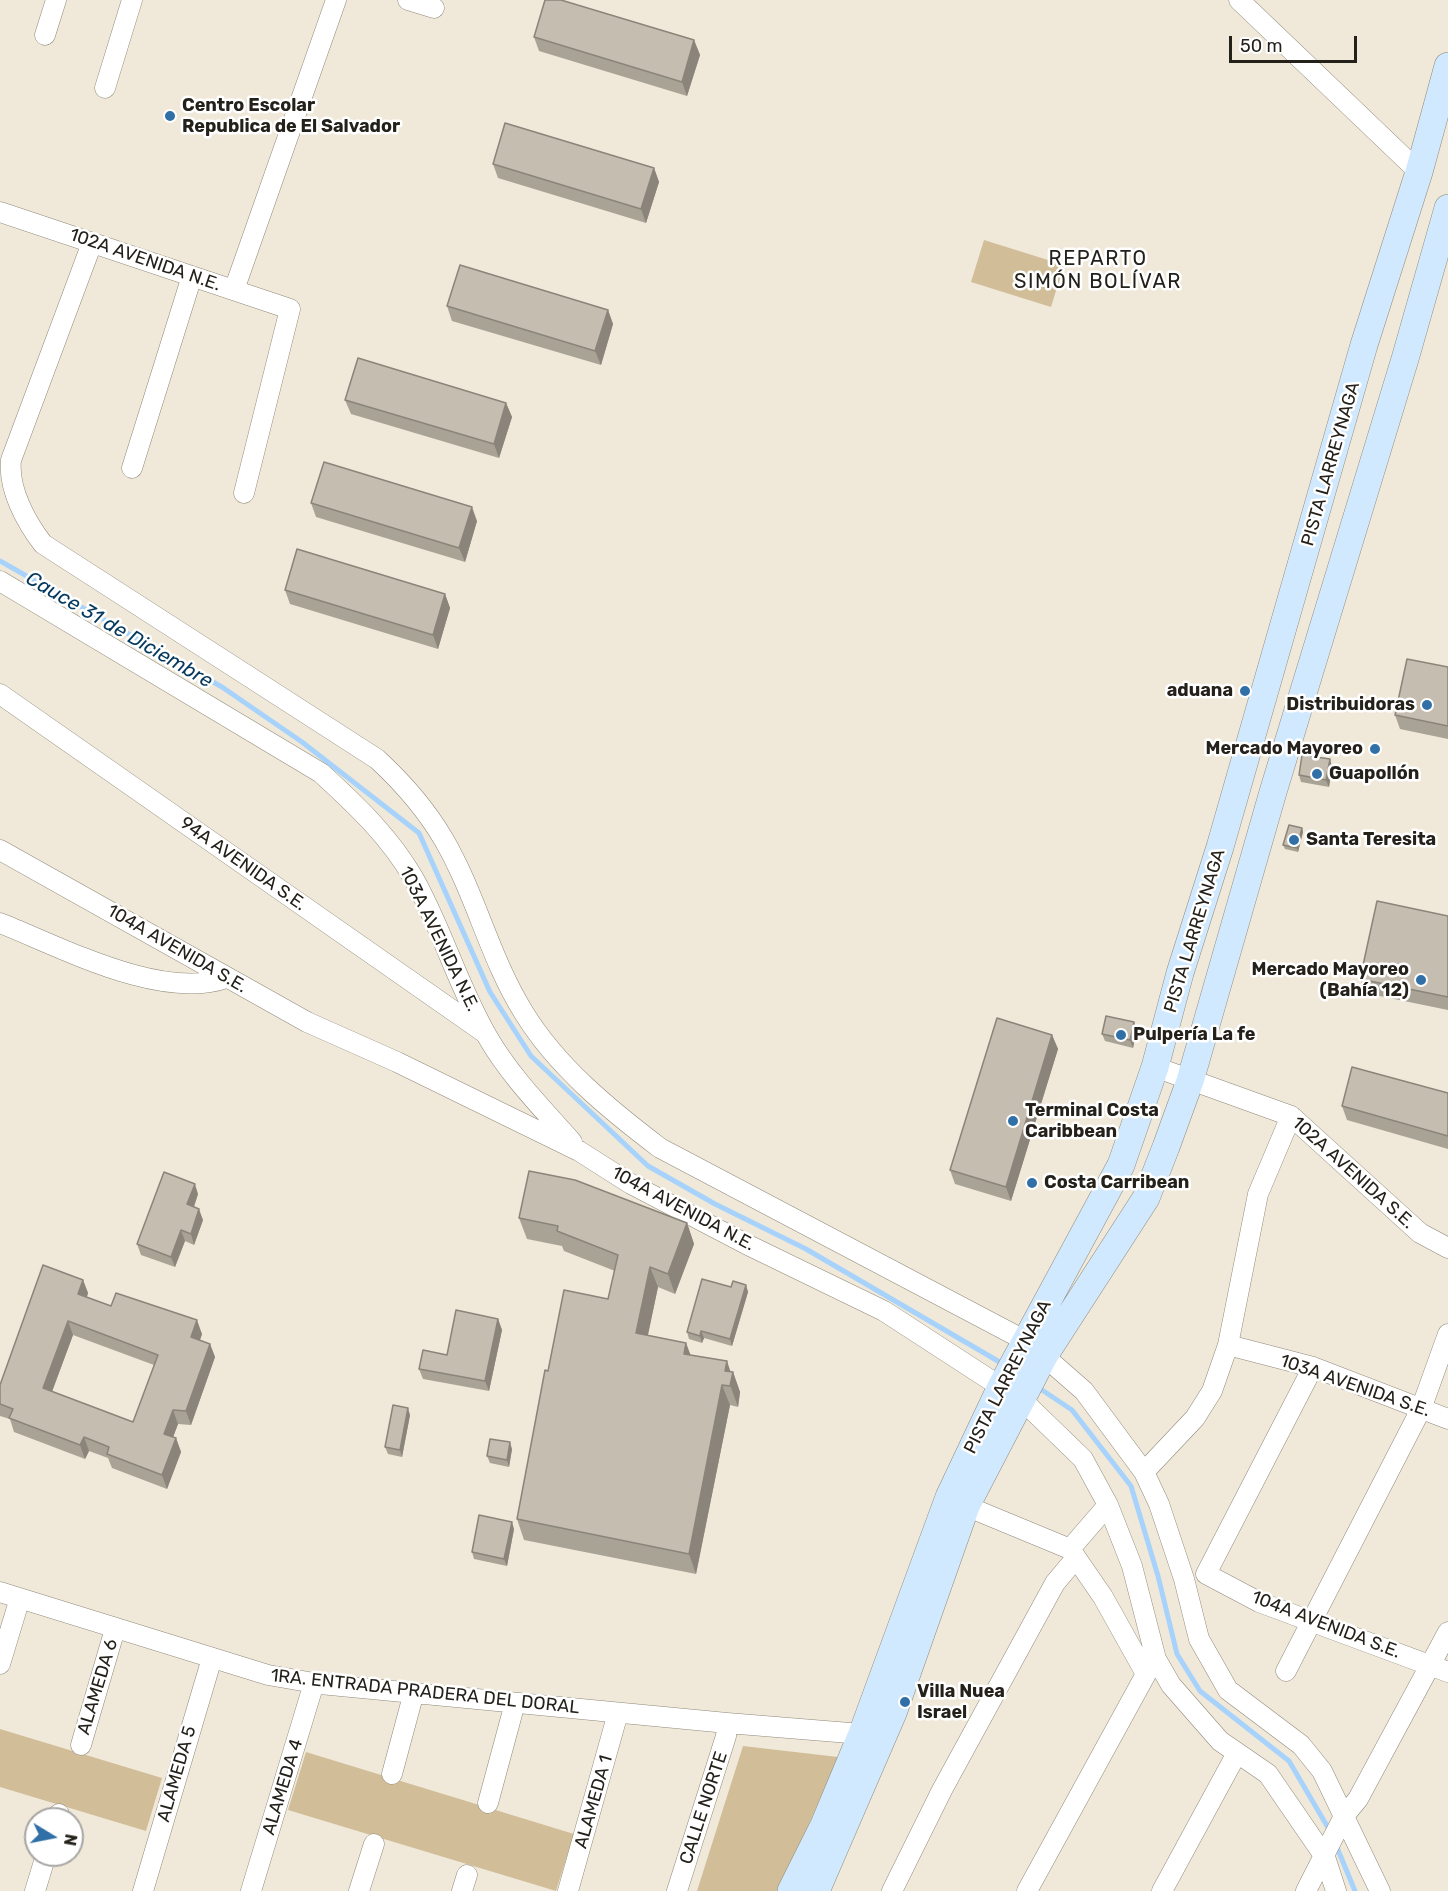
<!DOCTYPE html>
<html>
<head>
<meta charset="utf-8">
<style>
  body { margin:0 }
  #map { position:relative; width:1448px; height:1891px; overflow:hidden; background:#f0e9d9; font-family:Rubik,sans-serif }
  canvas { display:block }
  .north { position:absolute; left:24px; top:1807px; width:60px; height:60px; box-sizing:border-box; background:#fff; border:2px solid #a7a6a4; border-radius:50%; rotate:100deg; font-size:16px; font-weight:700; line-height:24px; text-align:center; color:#24211b }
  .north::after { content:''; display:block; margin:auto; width:21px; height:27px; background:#3070a6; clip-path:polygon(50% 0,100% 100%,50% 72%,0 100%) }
  .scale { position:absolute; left:1229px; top:36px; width:128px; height:27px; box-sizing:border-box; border:3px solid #24211b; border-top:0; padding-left:8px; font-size:18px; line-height:21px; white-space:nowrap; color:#24211b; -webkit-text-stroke:4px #fff; paint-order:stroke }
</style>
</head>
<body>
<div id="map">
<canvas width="1448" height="1891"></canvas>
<div class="north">N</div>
<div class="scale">50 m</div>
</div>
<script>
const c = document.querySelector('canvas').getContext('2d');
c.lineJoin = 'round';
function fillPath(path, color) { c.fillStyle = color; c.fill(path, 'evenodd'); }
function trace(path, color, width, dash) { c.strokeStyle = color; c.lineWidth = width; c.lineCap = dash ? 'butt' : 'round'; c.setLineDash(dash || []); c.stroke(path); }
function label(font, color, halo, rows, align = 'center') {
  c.font = font + ' Rubik,sans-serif'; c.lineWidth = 5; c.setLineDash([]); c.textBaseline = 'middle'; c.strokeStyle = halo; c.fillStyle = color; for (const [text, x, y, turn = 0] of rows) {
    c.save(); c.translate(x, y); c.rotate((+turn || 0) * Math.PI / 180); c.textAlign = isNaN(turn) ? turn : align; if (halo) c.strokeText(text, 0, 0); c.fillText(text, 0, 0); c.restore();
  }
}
const green = new Path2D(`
  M 984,240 L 1064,265 L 1051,307 L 971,282 Z
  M 0,1729 L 162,1778 L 146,1831 L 0,1787 Z
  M 743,1746 L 838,1757 L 780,1891 L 697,1891 Z
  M 306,1752 L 574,1834 L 556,1891 L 288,1810 Z`);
const stream = new Path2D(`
  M 0,561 L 222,687 L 302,742 L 419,833 L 490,992 L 531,1056 L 648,1166 L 715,1204 L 806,1249 L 1003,1364
  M 1036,1386 L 1072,1410 L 1131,1486 L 1158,1576 L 1177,1654 L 1200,1691 L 1289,1761 L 1330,1831
  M 1336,1845 L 1355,1891`);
const minor = new Path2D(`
  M 408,0 L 434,8
  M 1239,0 L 1419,172
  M 45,35 L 56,0
  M 105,88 L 132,0
  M 0,212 L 290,309 L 244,493
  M 92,243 L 11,460 C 8,489 26,522 43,544 L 377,759 C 403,783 426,809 444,840 C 476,895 490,959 524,1013 C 557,1067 610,1110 660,1148 L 1026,1341
  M 234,290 L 336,0
  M 132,468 L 192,276
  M 0,581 L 321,773 C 356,805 390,837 414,879 C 442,929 458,986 487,1036 C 510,1076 542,1108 572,1142
  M 0,694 L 485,1033
  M 0,850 L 307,1022 L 397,1062 L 579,1151 L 631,1184 L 746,1244 L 884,1311 L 1001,1387
  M 0,923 C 61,947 161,1001 226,978
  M 1155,1067 L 1291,1116 L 1420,1233 L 1448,1248
  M 1228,1345 L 1313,1367 L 1448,1419
  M 1044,1356 L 1084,1391 L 1144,1472 L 1159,1504 L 1184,1579 L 1199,1639 L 1228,1690 L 1301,1745 L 1322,1771 L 1380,1891
  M 1313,1367 L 1206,1574 L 1259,1602 L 1448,1672
  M 1021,1399 L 1083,1459 L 1108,1505 L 1132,1566 L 1156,1659 L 1171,1685 L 1220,1741 L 1268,1774 L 1325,1857 L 1336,1891
  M 1144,1472 L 1195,1418 L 1212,1391 L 1228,1345 L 1258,1194 L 1291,1116
  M 966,1506 L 1070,1549 L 1103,1597 L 1146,1674 L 1027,1891
  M 1070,1549 L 1108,1505
  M 0,1592 L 268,1675 L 320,1684 L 727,1723 L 862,1734
  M 0,1664 L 20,1598
  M 1286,1671 L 1421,1409 L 1448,1334
  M 81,1745 L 115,1629
  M 392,1774 L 414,1692
  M 488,1803 L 515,1703
  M 57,1819 L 59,1814
  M 35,1891 L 46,1855
  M 143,1891 L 212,1658
  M 251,1891 L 314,1683
  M 359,1891 L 374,1844
  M 462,1891 L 467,1875
  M 568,1891 L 618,1713
  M 677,1891 L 726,1736 L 727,1723
  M 892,1891 L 942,1790 L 1055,1583 L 1076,1558
  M 1162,1891 L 1237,1753
  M 1306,1891 L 1344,1816 L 1358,1799 L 1448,1632`);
const secondary = new Path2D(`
  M 791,1891 L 824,1825 L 862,1734 L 949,1497 L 1001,1387 L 1121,1165 L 1155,1067 L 1180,973 L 1220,847 L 1364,345 L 1419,172 L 1448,66
  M 816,1891 L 893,1713 L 966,1506 L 1044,1356 L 1146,1198 L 1166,1147 L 1190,1081 L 1273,792 L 1405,359 L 1448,208`);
const wall = new Path2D(`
  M 534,37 L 694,40 L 700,55 L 687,96 L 539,51 Z
  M 493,164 L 654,168 L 659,182 L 646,223 L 498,178 Z
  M 447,306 L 608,310 L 613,324 L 601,365 L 452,321 Z
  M 345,400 L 506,403 L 512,417 L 499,458 L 351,414 Z
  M 311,503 L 477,521 L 465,562 L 316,517 Z
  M 285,590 L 445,594 L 450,608 L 438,649 L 290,604 Z
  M 1448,667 L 1448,739 L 1400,729 L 1395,715 Z
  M 1330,759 L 1332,767 L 1329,787 L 1301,782 L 1299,775 Z
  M 1302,828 L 1303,832 L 1298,852 L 1285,849 L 1283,845 Z
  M 1448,916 L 1448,1010 L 1365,993 L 1360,979 Z
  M 1137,1029 L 1133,1048 L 1105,1041 L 1102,1034 Z
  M 1052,1035 L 1058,1049 L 1011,1201 L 955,1184 L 950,1170 Z
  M 1448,1093 L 1448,1149 L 1347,1120 L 1342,1106 Z
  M 198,1194 L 194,1207 L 203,1220 L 194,1245 L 185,1241 L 175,1267 L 141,1255 L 137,1244 Z
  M 519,1218 L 687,1223 L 694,1244 L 675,1294 L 658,1287 L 648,1335 L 686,1343 L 690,1355 L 733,1372 L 740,1392 L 738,1407 L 730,1405 L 696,1574 L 524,1540 L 517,1519 L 548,1371 L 608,1299 L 615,1271 L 564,1251 L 562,1246 L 527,1239 Z
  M 83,1280 L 88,1293 L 87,1297 L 111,1306 L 202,1334 L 200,1340 L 210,1344 L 215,1357 L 191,1425 L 178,1424 L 173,1437 L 176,1438 L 181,1452 L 167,1489 L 112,1468 L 108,1458 L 89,1451 L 85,1459 L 14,1432 L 10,1419 L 0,1416 L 0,1385 ZM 73,1335 L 154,1365 L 133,1422 L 52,1392 Z
  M 746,1285 L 748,1292 L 732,1346 L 704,1338 L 702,1343 L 689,1339 L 687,1332 L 731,1287 Z
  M 498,1319 L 502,1330 L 489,1391 L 423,1379 L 419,1369 L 447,1355 Z
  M 410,1415 L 402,1457 L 388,1454 L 385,1447 Z
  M 512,1449 L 509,1467 L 490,1463 L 487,1456 Z
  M 514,1529 L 507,1566 L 474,1559 L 472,1552 Z`);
const shadedWall = new Path2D(`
  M 694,40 L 700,55 L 687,96 L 682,82 Z
  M 654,168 L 659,182 L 646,223 L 641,209 Z
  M 608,310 L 613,324 L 601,365 L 595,351 Z
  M 506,403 L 512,417 L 499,458 L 494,444 Z
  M 472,507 L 477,521 L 465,562 L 459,548 Z
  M 445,594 L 450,608 L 438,649 L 433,635 Z
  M 1330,759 L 1332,767 L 1329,787 L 1326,780 Z
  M 1302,828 L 1303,832 L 1298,852 L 1297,848 Z
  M 1134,1022 L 1137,1029 L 1133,1048 L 1130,1040 Z
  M 1052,1035 L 1058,1049 L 1011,1201 L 1006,1187 Z
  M 195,1184 L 198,1194 L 191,1215 L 187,1204 Z
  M 199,1209 L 203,1220 L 194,1245 L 191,1234 Z
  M 687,1223 L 694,1244 L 675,1294 L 668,1274 Z
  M 181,1230 L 185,1241 L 175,1267 L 171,1257 Z
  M 650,1267 L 658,1287 L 644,1353 L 636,1333 Z
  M 83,1280 L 88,1293 L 83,1308 L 78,1294 Z
  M 746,1285 L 748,1292 L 732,1346 L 730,1339 Z
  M 498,1319 L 502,1330 L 489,1391 L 485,1381 Z
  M 197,1320 L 202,1334 L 196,1351 L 191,1337 Z
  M 68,1321 L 73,1335 L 48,1402 L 43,1388 Z
  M 701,1331 L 704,1338 L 702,1343 L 700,1336 Z
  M 686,1343 L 694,1364 L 684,1354 Z
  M 210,1344 L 215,1357 L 191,1425 L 186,1411 Z
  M 727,1361 L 732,1376 L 733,1372 L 740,1392 L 738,1407 L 725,1371 Z
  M 722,1385 L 730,1405 L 696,1574 L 689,1554 Z
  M 408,1408 L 410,1415 L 402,1457 L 400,1450 Z
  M 173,1410 L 178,1424 L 169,1448 L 164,1434 Z
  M 84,1437 L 89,1451 L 85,1459 L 80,1445 Z
  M 176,1438 L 181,1452 L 167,1489 L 162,1475 Z
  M 510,1442 L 512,1449 L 509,1467 L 507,1460 Z
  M 512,1522 L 514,1529 L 507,1566 L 504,1559 Z`);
const building = new Path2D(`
  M 545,0 L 561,0 L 694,40 L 682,82 L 534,37 Z
  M 505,123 L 654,168 L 641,209 L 493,164 Z
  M 460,265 L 608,310 L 595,351 L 447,306 Z
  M 358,358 L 506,403 L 494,444 L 345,400 Z
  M 324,462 L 472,507 L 459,548 L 311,503 Z
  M 297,549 L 445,594 L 433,635 L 285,590 Z
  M 1407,659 L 1448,667 L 1448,726 L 1395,715 Z
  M 1302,755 L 1330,759 L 1326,780 L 1299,775 Z
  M 1289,825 L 1302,828 L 1297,848 L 1283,845 Z
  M 1377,901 L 1448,916 L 1448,997 L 1360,979 Z
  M 1106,1016 L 1134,1022 L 1130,1040 L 1102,1034 Z
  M 997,1018 L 1052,1035 L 1006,1187 L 950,1170 Z
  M 1352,1067 L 1448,1093 L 1448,1136 L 1342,1106 Z
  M 529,1171 L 575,1180 L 687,1223 L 668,1274 L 650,1267 L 636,1333 L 686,1343 L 684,1354 L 727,1361 L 725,1371 L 733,1372 L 730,1386 L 722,1385 L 689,1554 L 517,1519 L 545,1370 L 548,1371 L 564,1290 L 608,1299 L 618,1255 L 557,1231 L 558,1226 L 519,1218 Z
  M 164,1172 L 195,1184 L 187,1204 L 199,1209 L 191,1234 L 181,1230 L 171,1257 L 137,1244 Z
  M 43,1265 L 83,1280 L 78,1294 L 111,1306 L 116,1293 L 197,1320 L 191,1337 L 210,1344 L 186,1411 L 173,1410 L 164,1434 L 176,1438 L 162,1475 L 107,1454 L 109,1447 L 84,1437 L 80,1445 L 9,1418 L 13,1409 L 0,1404 L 0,1385 ZM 68,1321 L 158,1355 L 133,1422 L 43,1388 Z
  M 702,1279 L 731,1287 L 733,1281 L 746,1285 L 730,1339 L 701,1331 L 700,1336 L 687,1332 Z
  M 456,1310 L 498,1319 L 485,1381 L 419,1369 L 423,1350 L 447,1355 Z
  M 393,1405 L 408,1408 L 400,1450 L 385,1447 Z
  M 490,1439 L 510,1442 L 507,1460 L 487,1456 Z
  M 479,1515 L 512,1522 L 504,1559 L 472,1552 Z`);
const markers = [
  [170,116,6,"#3070a6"],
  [1245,691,6,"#3070a6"],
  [1427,705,6,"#3070a6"],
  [1375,749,6,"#3070a6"],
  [1317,774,6,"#3070a6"],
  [1294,840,6,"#3070a6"],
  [1421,980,6,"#3070a6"],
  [1121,1035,6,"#3070a6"],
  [1013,1121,6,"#3070a6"],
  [1032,1183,6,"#3070a6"],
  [905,1702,6,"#3070a6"]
];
const poiNames = [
  ["Centro Escolar",182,106],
  ["Republica de El Salvador",182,127],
  ["aduana",1233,691,"right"],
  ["Distribuidoras",1415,705,"right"],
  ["Mercado Mayoreo",1363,749,"right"],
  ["Guapollón",1329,774],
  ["Santa Teresita",1306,840],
  ["Mercado Mayoreo",1409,970,"right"],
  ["(Bahía 12)",1409,991,"right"],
  ["Pulpería La fe",1133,1035],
  ["Terminal Costa",1025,1111],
  ["Caribbean",1025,1132],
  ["Costa Carribean",1044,1183],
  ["Villa Nuea",917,1692],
  ["Israel",917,1713]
];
const streetNames = [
  ["102A AVENIDA N.E.",145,260,19],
  ["PISTA LARREYNAGA",1331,464,-74],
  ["94A AVENIDA S.E.",243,864,35],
  ["PISTA LARREYNAGA",1195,931,-73],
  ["103A AVENIDA N.E.",439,939,64],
  ["104A AVENIDA S.E.",177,949,30],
  ["102A AVENIDA S.E.",1353,1173,42],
  ["104A AVENIDA N.E.",683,1209,28],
  ["PISTA LARREYNAGA",1008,1377,-63],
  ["103A AVENIDA S.E.",1355,1386,19],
  ["104A AVENIDA S.E.",1326,1625,21],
  ["ALAMEDA 6",98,1687,-73],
  ["1RA. ENTRADA PRADERA DEL DORAL",425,1692,6],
  ["ALAMEDA 5",177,1774,-74],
  ["ALAMEDA 4",283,1787,-73],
  ["ALAMEDA 1",594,1802,-74],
  ["CALLE NORTE",704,1808,-72]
];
const neighbourhoodNames = [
  ["REPARTO",1098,259],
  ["SIMÓN BOLÍVAR",1098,282]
];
const waterNames = [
  ["Cauce 31 de Diciembre",119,630,30]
];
fillPath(green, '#d1be99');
trace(stream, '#a6d2fb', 5);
trace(minor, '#90897b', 21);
trace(secondary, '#90897b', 28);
trace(minor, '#fff', 20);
trace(secondary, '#d0e9ff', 27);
fillPath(wall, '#a9a396');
fillPath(shadedWall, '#8a847a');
fillPath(building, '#c5bdaf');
trace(building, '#8a847a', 1.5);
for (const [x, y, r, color] of markers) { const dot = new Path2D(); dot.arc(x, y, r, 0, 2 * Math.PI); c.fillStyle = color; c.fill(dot); trace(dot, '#fff', 2); }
label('bold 18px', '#24211b', '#fff', poiNames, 'left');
label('18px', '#24211b', '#fff', streetNames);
c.letterSpacing = '1.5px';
label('20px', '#24211b', '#fff', neighbourhoodNames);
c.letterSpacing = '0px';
label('italic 20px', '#05385d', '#fff', waterNames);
</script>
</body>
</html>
